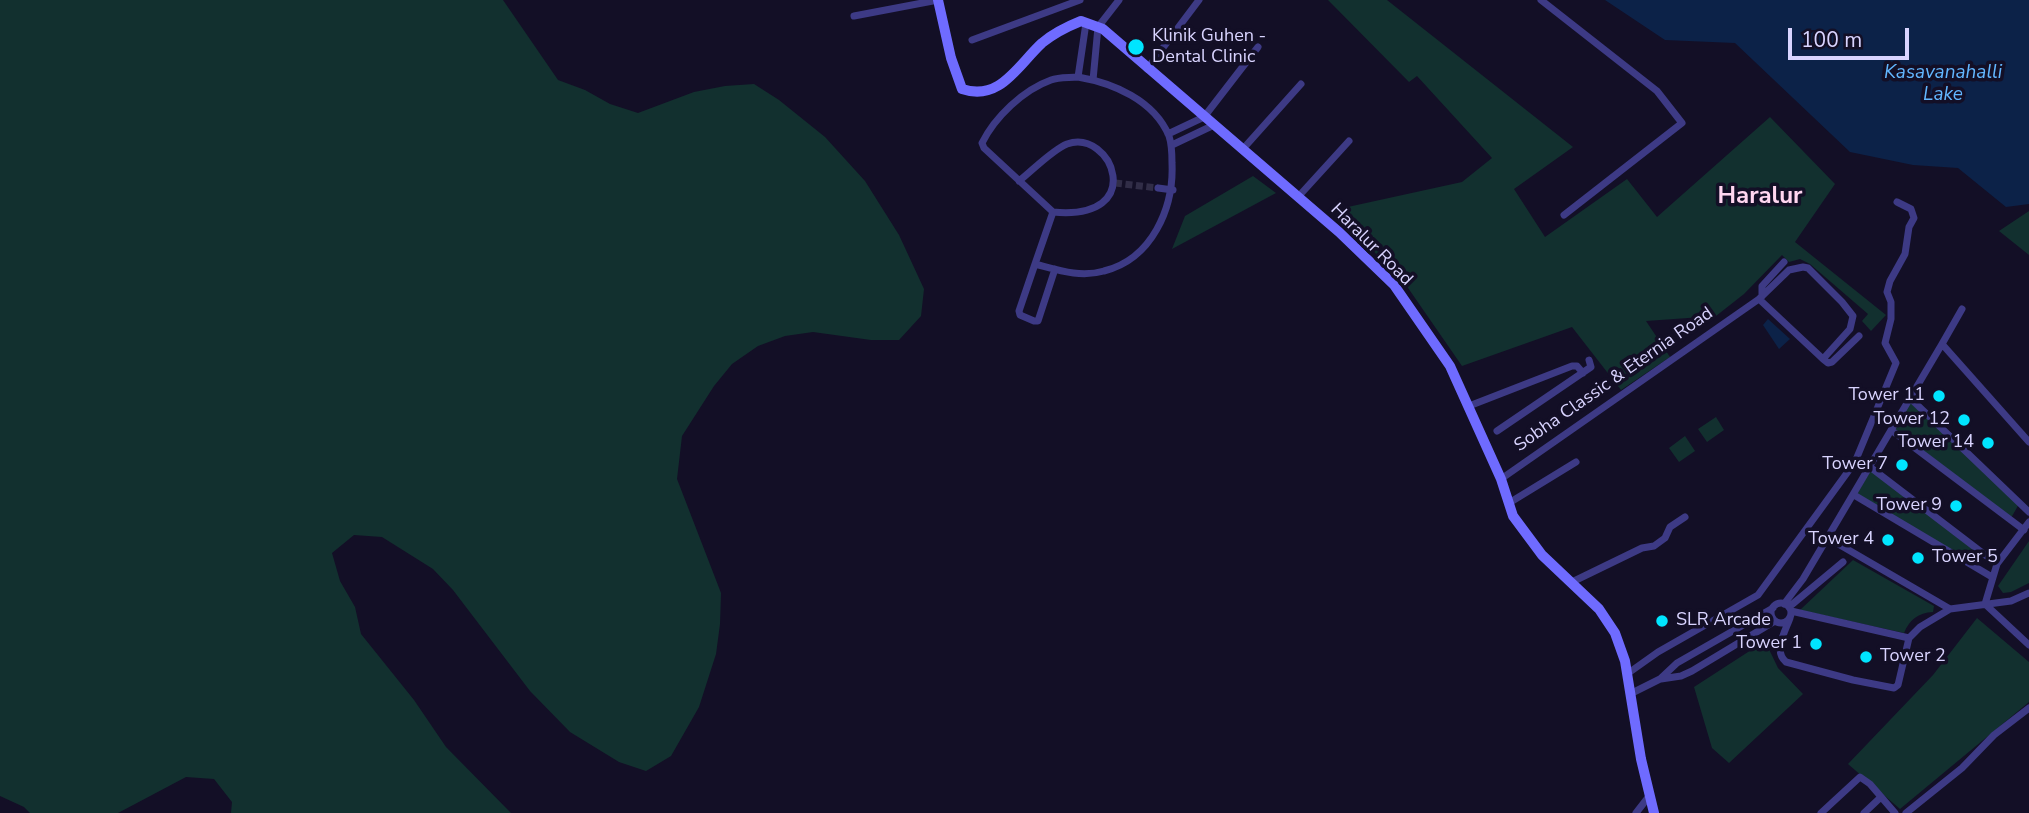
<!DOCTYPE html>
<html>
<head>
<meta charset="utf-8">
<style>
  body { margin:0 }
  #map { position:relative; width:2029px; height:813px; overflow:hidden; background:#130f26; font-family:"Nunito Sans",sans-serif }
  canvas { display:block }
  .scale { position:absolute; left:1788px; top:28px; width:121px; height:32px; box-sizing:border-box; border:4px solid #d9d4ff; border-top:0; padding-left:9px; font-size:21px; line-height:24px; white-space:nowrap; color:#d9d4ff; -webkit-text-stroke:5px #130f26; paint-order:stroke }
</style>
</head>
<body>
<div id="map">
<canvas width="2029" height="813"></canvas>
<div class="scale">100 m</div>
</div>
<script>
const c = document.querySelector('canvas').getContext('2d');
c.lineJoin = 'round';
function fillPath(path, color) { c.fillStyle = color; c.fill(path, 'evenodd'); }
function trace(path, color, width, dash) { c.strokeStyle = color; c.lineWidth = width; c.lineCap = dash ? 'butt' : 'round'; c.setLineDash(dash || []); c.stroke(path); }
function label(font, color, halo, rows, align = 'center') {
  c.font = font + ' "Nunito Sans",sans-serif'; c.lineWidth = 7; c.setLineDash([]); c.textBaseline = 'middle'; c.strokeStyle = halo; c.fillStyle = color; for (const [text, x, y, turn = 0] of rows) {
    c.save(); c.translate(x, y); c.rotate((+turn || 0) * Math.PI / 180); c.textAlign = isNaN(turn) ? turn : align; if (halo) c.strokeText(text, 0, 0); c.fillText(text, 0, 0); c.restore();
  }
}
const green = new Path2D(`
  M 0,0 L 503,0 L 558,80 L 585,90 L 610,104 L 638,113 L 694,92 L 725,86 L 754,84 L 779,100 L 825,137 L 865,181 L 899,235 L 924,289 L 921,316 L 899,340 L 871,340 L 813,332 L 785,336 L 758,346 L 732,364 L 714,386 L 682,436 L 677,479 L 721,593 L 720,624 L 716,654 L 699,707 L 671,756 L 646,771 L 619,762 L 570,732 L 530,691 L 453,590 L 433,569 L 382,537 L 354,535 L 332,553 L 340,581 L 355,607 L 361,634 L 414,700 L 446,747 L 511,813 L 231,813 L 232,802 L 214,779 L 186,777 L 118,813 L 30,813 L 24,807 L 0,796 Z
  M 1328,0 L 1387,0 L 1573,147 L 1514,189 L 1545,237 L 1627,179 L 1657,217 L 1770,117 L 1835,184 L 1795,242 L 1886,315 L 1871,331 L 1862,321 L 1868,314 L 1810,264 L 1800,259 L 1789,262 L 1782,255 L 1744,294 L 1716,316 L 1646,321 L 1670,357 L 1621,390 L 1572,327 L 1462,366 L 1406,285 L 1334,210 L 1462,182 L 1492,158 L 1417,76 L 1409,82 Z
  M 1253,176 L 1276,193 L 1172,249 L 1185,216 Z
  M 2029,211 L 2029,255 L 1999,231 Z
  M 1910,402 L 2019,504 L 2011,518 L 1894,431 Z
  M 1716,417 L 1724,430 L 1707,442 L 1698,429 Z
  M 1685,436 L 1695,451 L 1679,462 L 1669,448 Z
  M 1871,470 L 1984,556 L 1976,566 L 1856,495 Z
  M 2029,541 L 2029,583 L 2011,592 L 2003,593 L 1998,586 Z
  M 1853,560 L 1934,606 L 1933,612 C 1918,613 1910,619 1904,633 L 1800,610 Z
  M 1977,618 L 2029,662 L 2029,702 L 1900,809 L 1848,764 L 1933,675 Z
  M 1765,641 L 1778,668 L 1803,694 L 1729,763 L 1712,748 L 1694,687 Z`);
const water = new Path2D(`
  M 1605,0 L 2029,0 L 2029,204 L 2006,207 L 1958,168 L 1913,165 L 1850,152 L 1735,43 L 1665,40 Z
  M 1768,319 L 1790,339 L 1779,349 L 1763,325 Z`);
const streetTunnel = new Path2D(`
  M 1115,183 L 1158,188`);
const street = new Path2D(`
  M 1541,0 L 1657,91 L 1682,123 L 1564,215
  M 854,16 L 938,0
  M 972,40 L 1080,0
  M 1147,69 L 1199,0
  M 1078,77 C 1113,83 1154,100 1169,136 C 1172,145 1172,154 1172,163 C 1174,208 1152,259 1104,271 C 1080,278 1058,270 1035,264 L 1053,212 L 984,148 L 982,143 C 995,117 1023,90 1051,80 C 1059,77 1069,78 1078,77 Z
  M 1078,77 L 1086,23
  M 1093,80 L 1098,27 L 1119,0
  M 1168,134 L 1204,117 L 1258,47
  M 1172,145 L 1214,125
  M 1242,150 L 1301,84
  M 1019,181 C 1032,171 1052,150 1067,144 C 1112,128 1149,221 1053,212
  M 1158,188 L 1173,190
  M 1298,197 L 1349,141
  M 1035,264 L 1019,311 L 1020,315 L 1034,321 L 1038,321 L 1055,269
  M 1803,267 L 1808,268 L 1842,302 L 1853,316 L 1850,329 L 1823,359 L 1759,299 L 1789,270 Z
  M 1762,296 L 1762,286 L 1784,262
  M 1942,344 L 1962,309
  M 1823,359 L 1828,363 L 1832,362 L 1859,336
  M 1910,398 L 2029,512
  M 1469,406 L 1572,366 L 1577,366 L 1583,373
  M 1891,430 L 2024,530
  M 1497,431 L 1591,367 L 1589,360
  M 1870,467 L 1997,564
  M 1501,479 L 1759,299
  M 1854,495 L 1992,577
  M 1509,503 L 1576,462
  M 1828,538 L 1950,609
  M 1572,582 L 1642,548 L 1654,546 L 1665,538 L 1670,527 L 1685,517
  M1771 613a10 10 0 1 1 20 0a10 10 0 1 1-20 0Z
  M 1784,604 L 1803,579 L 1942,344 L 2029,442
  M 1985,604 L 1997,564 L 2029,522
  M 1985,604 L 2029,645
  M 1789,607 L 1843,562
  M 1791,611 L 1909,638
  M 1790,618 C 1785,632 1773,651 1786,662 L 1853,680 L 1894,688 L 1898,685 L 1909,638 L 1920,627 L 1950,609 L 2011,601 L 2029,593
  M 1627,674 L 1658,652 L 1758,595 L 1855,462 L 1896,363 L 1885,343 L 1891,319 L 1891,302 L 1887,292 L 1890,281 L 1905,254 L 1909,227 L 1914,218 L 1911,209 L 1897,202
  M 1661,679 L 1681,676 L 1692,671 L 1775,621
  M 1630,694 L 1660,679 L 1677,663 L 1773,608
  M 1636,813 L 1650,795
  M 1821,813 L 1860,777 L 1870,784 L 1895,813
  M 1864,813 L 1881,797
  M 1906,813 L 1962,768 L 1994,735 L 2029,708`);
const secondary = new Path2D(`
  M 938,0 L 951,58 L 962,89 C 1000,102 1018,65 1042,43 C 1054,33 1066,27 1081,21 L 1103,29 L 1339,232 L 1394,285 L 1450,366 L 1501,479 L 1513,516 L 1542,555 L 1599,609 L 1615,633 L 1625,661 L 1641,759 L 1654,813`);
const markers = [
  [1136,47,9,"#00e5ff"],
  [1939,396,7,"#00e5ff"],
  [1964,420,7,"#00e5ff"],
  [1988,443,7,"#00e5ff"],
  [1902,465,7,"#00e5ff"],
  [1956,506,7,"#00e5ff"],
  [1888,540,7,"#00e5ff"],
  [1918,558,7,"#00e5ff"],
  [1662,621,7,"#00e5ff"],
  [1816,644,7,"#00e5ff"],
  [1866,657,7,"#00e5ff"]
];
const poiNames = [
  ["Klinik Guhen -",1152,37,"left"],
  ["Dental Clinic",1152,58,"left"],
  ["Tower 11",1925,396],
  ["Tower 12",1950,420],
  ["Tower 14",1974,443],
  ["Tower 7",1888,465],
  ["Tower 9",1942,506],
  ["Tower 4",1874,540],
  ["Tower 5",1932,558,"left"],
  ["SLR Arcade",1676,621,"left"],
  ["Tower 1",1802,644],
  ["Tower 2",1880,657,"left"]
];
const streetNames = [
  ["Haralur Road",1371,245,45],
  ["Sobha Classic & Eternia Road",1614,380,-35]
];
const waterNames = [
  ["Kasavanahalli",1943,73],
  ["Lake",1943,95]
];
const districtNames = [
  ["Haralur",1760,197]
];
fillPath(green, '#12302f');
fillPath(water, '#0c2248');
trace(streetTunnel, '#312d47', 7, [7, 3.5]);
trace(street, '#3d3a85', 7);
trace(secondary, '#6f6bff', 10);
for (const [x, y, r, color] of markers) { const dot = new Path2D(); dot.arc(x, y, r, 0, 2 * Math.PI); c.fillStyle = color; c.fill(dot); trace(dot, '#130f26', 2.5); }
label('18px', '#d9d4ff', '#130f26', poiNames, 'right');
label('18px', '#d9d4ff', '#130f26', streetNames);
label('italic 19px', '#62b6ff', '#130f26', waterNames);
label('bold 24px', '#ffd6f0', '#130f26', districtNames);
</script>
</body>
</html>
